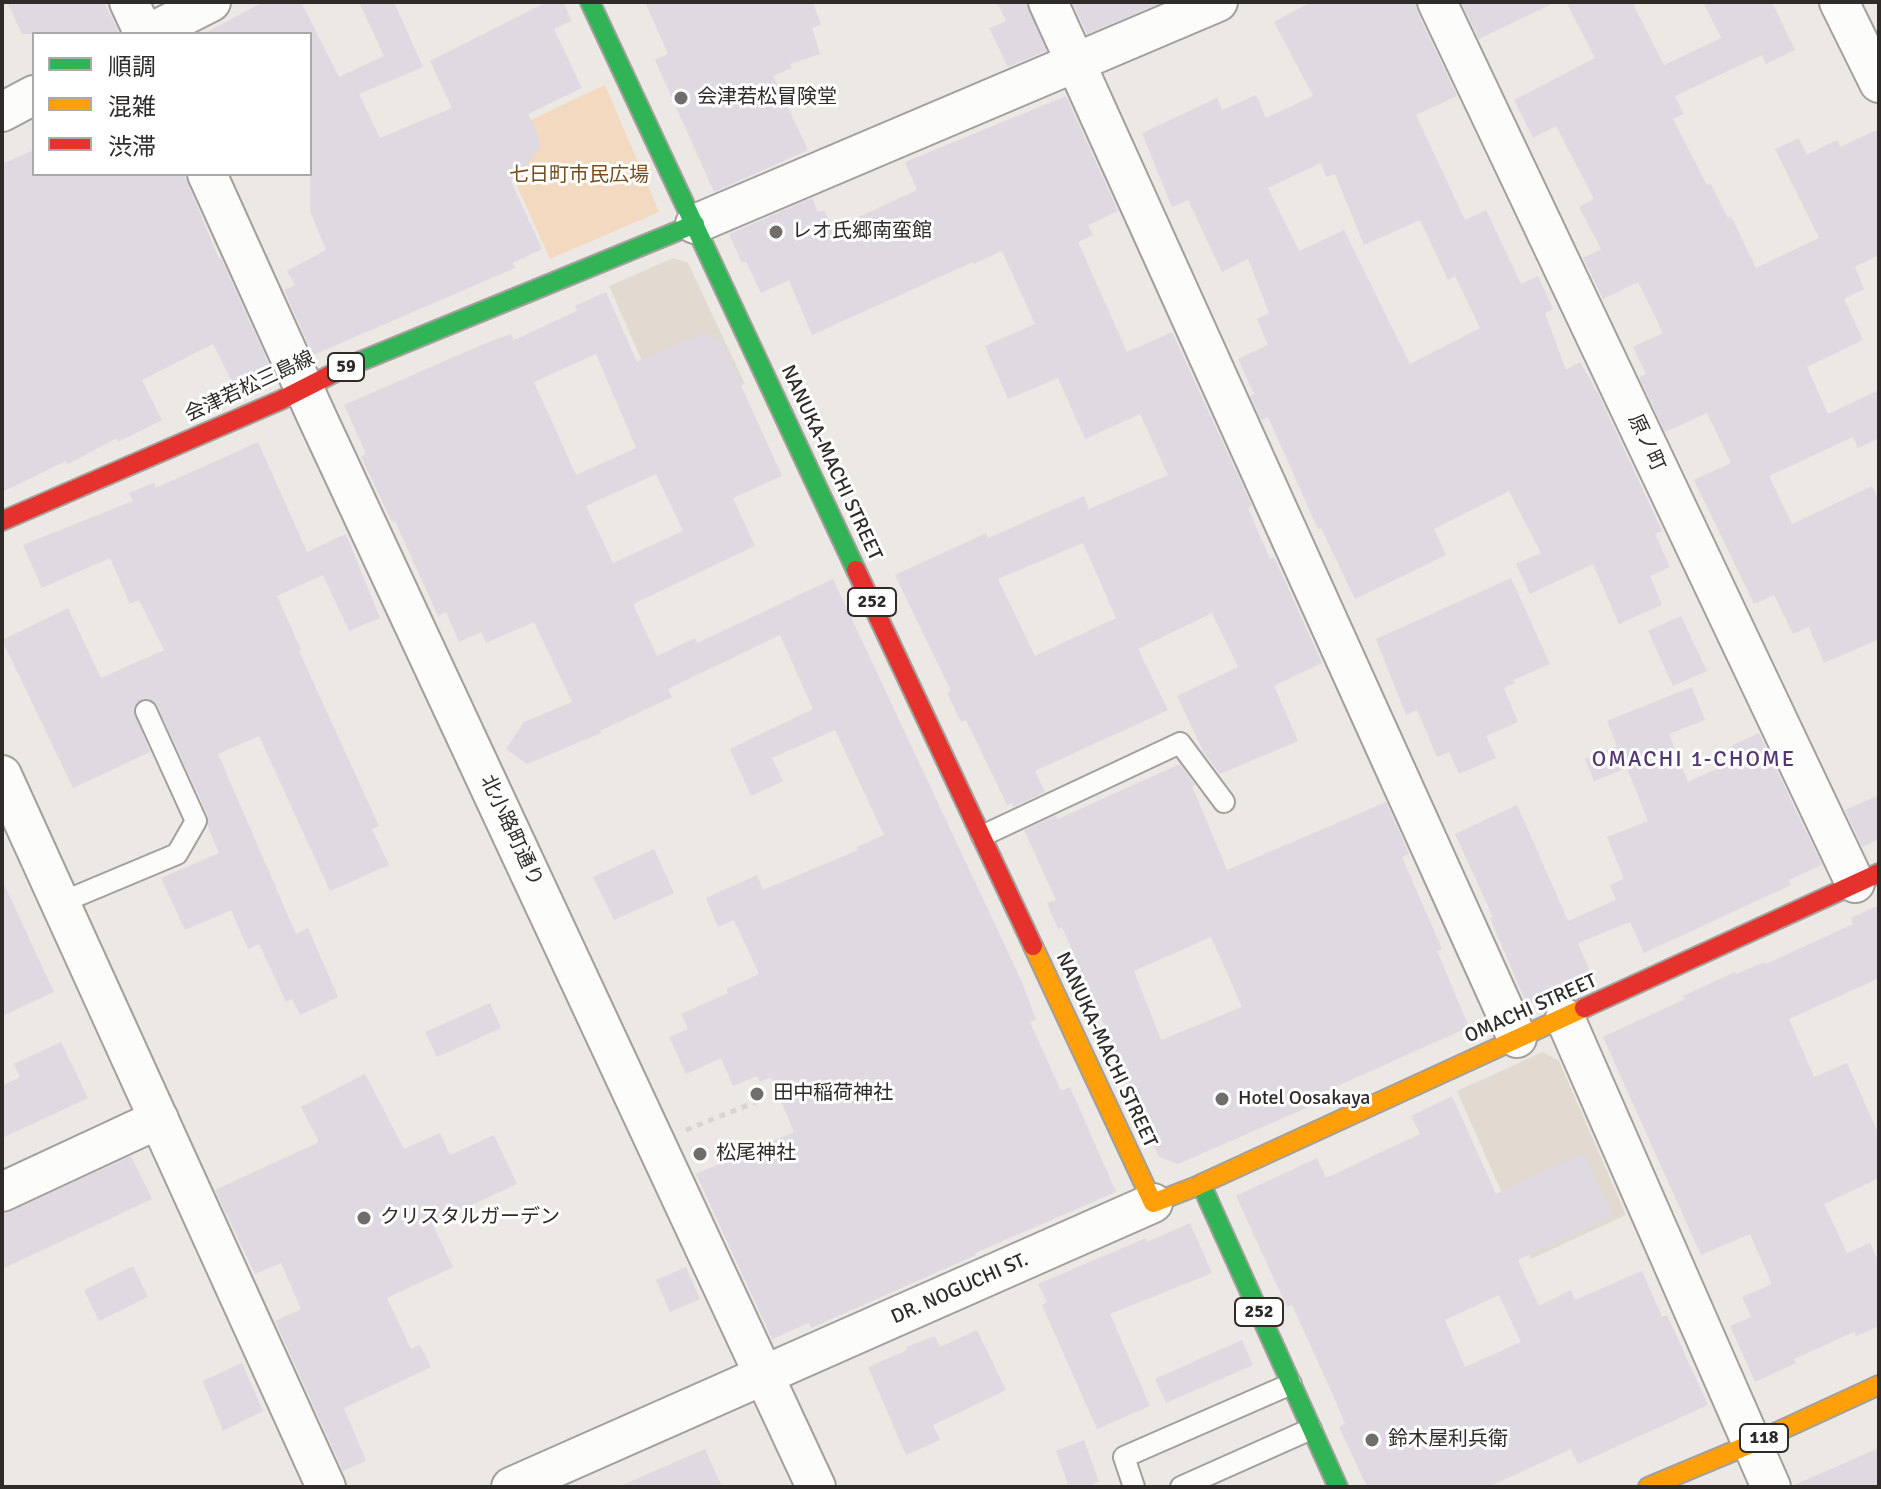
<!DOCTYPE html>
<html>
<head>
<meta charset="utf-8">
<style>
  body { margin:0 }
  #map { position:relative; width:1881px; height:1489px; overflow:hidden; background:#ece8e4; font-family:Signika,"Noto Sans JP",sans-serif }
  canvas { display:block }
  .frame { position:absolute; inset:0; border:4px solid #2e2b29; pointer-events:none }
  .legend { position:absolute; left:32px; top:32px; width:280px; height:144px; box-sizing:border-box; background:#fff; border:2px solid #abaaa9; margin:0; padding:10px 14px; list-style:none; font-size:24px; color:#2e2b29 }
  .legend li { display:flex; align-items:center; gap:16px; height:40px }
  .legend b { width:40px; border:2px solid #abaaa9 }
</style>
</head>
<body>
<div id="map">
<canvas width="1881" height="1489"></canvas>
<div class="frame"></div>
<ul class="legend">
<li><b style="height:10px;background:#30b455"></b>順調</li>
<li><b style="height:10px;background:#ff9f0a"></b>混雑</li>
<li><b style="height:10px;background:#e5322d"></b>渋滞</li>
</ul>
</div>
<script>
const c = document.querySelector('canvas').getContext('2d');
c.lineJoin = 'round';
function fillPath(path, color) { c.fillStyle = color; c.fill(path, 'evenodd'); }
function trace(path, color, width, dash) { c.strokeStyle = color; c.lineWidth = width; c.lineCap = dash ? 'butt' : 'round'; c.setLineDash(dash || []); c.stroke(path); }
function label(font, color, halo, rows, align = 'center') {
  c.font = font + ' Signika,"Noto Sans JP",sans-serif'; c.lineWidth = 6; c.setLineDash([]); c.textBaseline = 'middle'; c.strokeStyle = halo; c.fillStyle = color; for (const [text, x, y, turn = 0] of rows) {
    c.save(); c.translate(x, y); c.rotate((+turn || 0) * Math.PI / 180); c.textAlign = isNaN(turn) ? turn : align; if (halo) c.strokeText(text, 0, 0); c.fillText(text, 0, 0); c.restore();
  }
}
const built = new Path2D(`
  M 673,258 L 688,263 L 745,384 L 668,420 L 609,286 Z
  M 1543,1052 L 1559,1061 L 1626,1215 L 1531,1259 L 1457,1091 Z`);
const green = new Path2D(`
  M 605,85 L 659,212 L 550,259 L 495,137 Z`);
const building = new Path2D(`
  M 7,2 L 104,2 L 120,34 L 22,34 Z
  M 263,2 L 301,2 L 339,77 L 384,56 L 359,2 L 394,2 L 423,67 L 359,94 L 380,138 L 452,108 L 430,61 L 547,2 L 564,2 L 571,21 L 554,29 L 582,88 L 528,114 L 538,135 L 540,149 L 511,181 L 542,249 L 513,263 L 515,268 L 313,355 L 284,290 L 295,285 L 287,271 L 326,250 L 310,211 L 310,34 L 204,34 Z
  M 645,2 L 813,2 L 821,25 L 812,28 L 820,54 L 790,64 L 792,68 L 773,76 L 808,150 L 714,192 L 655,60 L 668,54 Z
  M 997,2 L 1026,2 L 1046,51 L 1008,67 L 989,28 L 1006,21 Z
  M 1072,2 L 1162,2 L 1087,34 Z
  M 1311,2 L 1415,2 L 1417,11 L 1457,96 L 1416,115 L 1465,220 L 1486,210 L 1521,284 L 1538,276 L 1553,309 L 1545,313 L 1566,370 L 1580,362 L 1599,395 L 1662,531 L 1655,534 L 1670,567 L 1650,576 L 1662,605 L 1619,624 L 1593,564 L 1530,594 L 1516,564 L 1541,553 L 1509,491 L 1434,529 L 1446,555 L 1355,599 L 1321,528 L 1318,529 L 1268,417 L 1261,420 L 1250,396 L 1254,394 L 1238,359 L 1268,345 L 1257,319 L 1269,313 L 1248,259 L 1222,272 L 1188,200 L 1172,207 L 1142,133 L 1217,98 L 1222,110 L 1256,95 L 1266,118 L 1313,96 L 1274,22 ZM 1321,163 L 1326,177 L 1335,174 L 1364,245 L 1420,220 L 1448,280 L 1455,276 L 1480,328 L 1410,364 L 1344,230 L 1299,251 L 1268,188 Z
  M 1461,2 L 1556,2 L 1479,39 Z
  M 1566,2 L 1632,2 L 1664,65 L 1721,38 L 1703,2 L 1772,2 L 1795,50 L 1766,64 L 1762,55 L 1675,96 L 1684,114 L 1673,119 L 1707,185 L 1711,184 L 1728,218 L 1731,216 L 1756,268 L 1819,238 L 1775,149 L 1799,138 L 1807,155 L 1837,140 L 1840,147 L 1879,129 L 1879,255 L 1855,267 L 1864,289 L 1844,299 L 1863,340 L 1807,367 L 1828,414 L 1879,390 L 1879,438 L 1858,448 L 1853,437 L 1769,476 L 1792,524 L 1872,486 L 1879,501 L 1879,639 L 1824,663 L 1809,627 L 1793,634 L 1774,595 L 1754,604 L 1694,480 L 1731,463 L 1707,413 L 1665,432 L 1639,377 L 1646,374 L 1633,347 L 1663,333 L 1638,282 L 1603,299 L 1583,258 L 1601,249 L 1579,207 L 1594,199 L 1556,126 L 1533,138 L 1514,100 L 1595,58 Z
  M 1066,96 L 1118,211 L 1088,225 L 1093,235 L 1078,242 L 1127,352 L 1172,332 L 1252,506 L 1248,508 L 1270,559 L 1274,557 L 1322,663 L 1274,686 L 1298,741 L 1220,774 L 1204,753 L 1177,696 L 1238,667 L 1212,613 L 1138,649 L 1168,710 L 1035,771 L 1045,792 L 1013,807 L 1012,803 L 1007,805 L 966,720 L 961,722 L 947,693 L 951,691 L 895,575 L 986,533 L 988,538 L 1084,496 L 1089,509 L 1168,475 L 1140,414 L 1085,439 L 1058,378 L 1008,399 L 985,346 L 1035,324 L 1002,251 L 974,264 L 973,262 L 812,335 L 789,280 L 761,293 L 746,261 L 742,263 L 729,234 L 812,198 L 818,212 L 824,210 L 833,229 L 917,190 L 905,162 ZM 1083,543 L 1116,618 L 1035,656 L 998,579 Z
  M 34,150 L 34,174 L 184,174 L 219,259 L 221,258 L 272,371 L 235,388 L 213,344 L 142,380 L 162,420 L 118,442 L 117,438 L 68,464 L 66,461 L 2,492 L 2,164 Z
  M 606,292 L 637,362 L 703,333 L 721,341 L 782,476 L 733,498 L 755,546 L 633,604 L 657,656 L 695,638 L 697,643 L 833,579 L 1021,980 L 1036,1019 L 1030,1022 L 1061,1091 L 1070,1087 L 1116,1192 L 975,1253 L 976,1255 L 811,1328 L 809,1323 L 772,1339 L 696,1174 L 794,1132 L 771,1077 L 760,1082 L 757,1076 L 733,1086 L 721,1058 L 686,1074 L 669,1037 L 688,1029 L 681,1014 L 728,993 L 726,989 L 759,974 L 734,920 L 718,927 L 706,898 L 757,875 L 763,890 L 858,850 L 857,847 L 884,835 L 835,730 L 772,758 L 783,781 L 751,796 L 730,749 L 813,709 L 780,635 L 668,689 L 672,697 L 600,731 L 601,733 L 527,764 L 506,749 L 524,722 L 572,702 L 534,622 L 486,643 L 481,632 L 459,642 L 446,612 L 438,616 L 395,521 L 392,522 L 361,457 L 366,454 L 344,405 L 486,343 L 511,334 L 514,340 L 577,311 L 575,306 ZM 596,354 L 636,448 L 576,475 L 534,382 ZM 656,474 L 683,531 L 613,563 L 586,506 Z
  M 258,442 L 307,552 L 346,534 L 380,618 L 349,631 L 323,575 L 277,596 L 301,650 L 299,651 L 379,826 L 372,829 L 389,865 L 330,891 L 259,736 L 218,754 L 296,934 L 308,928 L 338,997 L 300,1015 L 292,999 L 286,1002 L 259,944 L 248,949 L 231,910 L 185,930 L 161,878 L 219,853 L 208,827 L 208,816 L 157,705 L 146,698 L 136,703 L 133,709 L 150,752 L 73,788 L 2,640 L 68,608 L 101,678 L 164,650 L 139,600 L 130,604 L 110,558 L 42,588 L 23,545 L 133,501 L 129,493 L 154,483 L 156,488 Z
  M 1511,578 L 1550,664 L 1513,680 L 1515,683 L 1504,688 L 1518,722 L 1486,736 L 1496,758 L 1459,774 L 1449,752 L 1437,757 L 1417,710 L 1406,715 L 1376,639 Z
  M 1681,616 L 1707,671 L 1673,686 L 1648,631 Z
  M 1692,687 L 1705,720 L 1669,734 L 1688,782 L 1738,759 L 1731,746 L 1759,733 L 1822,865 L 1789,880 L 1791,885 L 1644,953 L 1630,922 L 1578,943 L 1592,977 L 1527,1005 L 1490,918 L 1493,917 L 1455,834 L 1517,805 L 1568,921 L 1616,900 L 1610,885 L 1624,879 L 1607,837 L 1648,821 L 1627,768 L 1594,781 L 1585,759 L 1617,746 L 1607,721 Z
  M 1180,764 L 1195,785 L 1192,786 L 1227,870 L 1386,802 L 1409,854 L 1402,857 L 1442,949 L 1437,951 L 1469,1027 L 1324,1092 L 1327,1099 L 1178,1164 L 1159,1157 L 1134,1103 L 1100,1026 L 1104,1025 L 1062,927 L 1058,929 L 1047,903 L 1056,900 L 1024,830 L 1056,816 L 1058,819 ZM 1211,937 L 1242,1007 L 1161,1040 L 1134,971 Z
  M 1879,795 L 1879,839 L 1862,847 L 1845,810 Z
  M 654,849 L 674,893 L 614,920 L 593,877 Z
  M 2,880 L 54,992 L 2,1016 Z
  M 1879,905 L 1879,983 L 1877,979 L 1789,1019 L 1814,1077 L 1847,1063 L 1879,1135 L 1879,1178 L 1824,1204 L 1847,1253 L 1870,1243 L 1879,1263 L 1879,1326 L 1856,1336 L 1854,1332 L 1794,1359 L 1796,1363 L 1755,1382 L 1730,1326 L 1751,1317 L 1742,1297 L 1772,1284 L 1750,1234 L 1701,1255 L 1603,1037 L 1685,999 L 1683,996 L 1735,972 L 1736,974 L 1765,962 L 1766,964 L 1853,924 L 1851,918 Z
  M 490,1003 L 501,1028 L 437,1057 L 425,1032 Z
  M 61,1042 L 88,1098 L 2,1138 L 2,1086 L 20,1077 L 14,1064 Z
  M 365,1074 L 404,1149 L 440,1133 L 450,1155 L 494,1135 L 517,1184 L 432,1223 L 453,1267 L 387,1298 L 411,1349 L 420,1345 L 431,1367 L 344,1408 L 366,1461 L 343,1471 L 275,1321 L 301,1309 L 281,1263 L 255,1274 L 215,1190 L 319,1142 L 301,1107 Z
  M 1452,1096 L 1496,1194 L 1584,1153 L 1613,1216 L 1518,1260 L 1539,1306 L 1571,1290 L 1575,1300 L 1642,1271 L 1662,1317 L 1667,1315 L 1708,1405 L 1578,1464 L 1571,1449 L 1488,1487 L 1367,1487 L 1339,1427 L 1345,1424 L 1333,1395 L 1292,1305 L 1287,1307 L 1236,1196 L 1317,1158 L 1326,1178 L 1420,1134 L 1411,1116 ZM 1499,1295 L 1521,1342 L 1465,1367 L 1445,1320 Z
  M 131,1156 L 152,1199 L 2,1269 L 2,1215 Z
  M 1190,1223 L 1212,1273 L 1110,1314 L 1150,1406 L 1097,1429 L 1042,1305 L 1047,1302 L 1038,1284 L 1146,1238 L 1147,1242 Z
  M 133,1266 L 148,1297 L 99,1321 L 84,1290 Z
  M 686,1267 L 700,1299 L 670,1312 L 656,1280 Z
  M 977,1330 L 1006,1390 L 933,1425 L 940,1440 L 906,1455 L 868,1367 L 907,1350 L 906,1347 L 935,1336 L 940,1347 Z
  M 1242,1340 L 1253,1365 L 1166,1403 L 1155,1379 Z
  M 242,1363 L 263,1411 L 223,1431 L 203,1381 Z
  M 1084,1440 L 1099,1482 L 1085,1487 L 1069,1487 L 1056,1451 Z
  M 1879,1448 L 1879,1487 L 1793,1487 L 1792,1486 Z
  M 705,1449 L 722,1487 L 618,1487 Z`);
const path = new Path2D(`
  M 686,1130 L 763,1099`);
const lane = new Path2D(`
  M 982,836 L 1180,743 L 1224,802
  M 60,903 L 177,854 L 196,821 L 146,711
  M 1134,1487 L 1124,1457 L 1291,1384
  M 1181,1487 L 1311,1429`);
const street = new Path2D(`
  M 129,2 L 144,34
  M 1048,2 L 1517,1038
  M 1437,2 L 1855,883
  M 1839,2 L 1879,83
  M 148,34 L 211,2
  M 2,112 L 34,95
  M 207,174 L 316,415 L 816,1487
  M 695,224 L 1218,2
  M 2,775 L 326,1487
  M 1565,1018 L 1771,1487
  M 2,1192 L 159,1119
  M 511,1487 L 1153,1203`);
const fast = new Path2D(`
  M 590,2 L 856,570
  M 344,368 L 695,224
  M 1197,1186 L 1201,1184 L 1338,1487`);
const slow = new Path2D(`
  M 1033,946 L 1153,1203 L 1197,1186
  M 1201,1184 L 1584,1008
  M 1648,1487 L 1751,1444 L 1879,1385`);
const jam = new Path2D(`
  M 2,521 L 281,400 L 344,368
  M 856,570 L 1033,946
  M 1584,1008 L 1879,873`);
const markers = [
  [681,98,8,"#706d6a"],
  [776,232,8,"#706d6a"],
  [757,1094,8,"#706d6a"],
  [1222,1099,8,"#706d6a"],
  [700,1154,8,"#706d6a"],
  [364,1218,8,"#706d6a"],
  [1372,1440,8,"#706d6a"]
];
const shields = [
  [346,367,36],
  [872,602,48],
  [1259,1312,48],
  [1764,1438,48]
];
const shieldNames = [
  ["59",346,367],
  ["252",872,602],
  ["252",1259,1312],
  ["118",1764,1438]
];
const poiNames = [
  ["会津若松冒険堂",697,98],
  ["レオ氏郷南蛮館",792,232],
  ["田中稲荷神社",773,1094],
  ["Hotel Oosakaya",1238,1099],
  ["松尾神社",716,1154],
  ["クリスタルガーデン",380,1218],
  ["鈴木屋利兵衛",1388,1440]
];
const parkNames = [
  ["七日町市民広場",579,176]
];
const streetNames = [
  ["会津若松三島線",250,387,-25],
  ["原ノ町",1646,443,65],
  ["NANUKA-MACHI STREET",831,463,65],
  ["北小路町通り",511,831,65],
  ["OMACHI STREET",1531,1009,-24],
  ["NANUKA-MACHI STREET",1106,1050,65],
  ["DR. NOGUCHI ST.",960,1289,-24]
];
const neighbourhoodNames = [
  ["OMACHI 1-CHOME",1694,760]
];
fillPath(built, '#e2dad1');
fillPath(green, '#f3d9bf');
fillPath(building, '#dfd9e2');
trace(lane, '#a29f9c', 24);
trace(street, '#a29f9c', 42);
trace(fast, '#a29f9c', 22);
trace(slow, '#a29f9c', 22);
trace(jam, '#a29f9c', 22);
trace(path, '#d7d5d4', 5, [6, 6]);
trace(lane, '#fcfcfb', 20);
trace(street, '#fcfcfb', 38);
trace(fast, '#30b455', 18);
trace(slow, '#ff9f0a', 18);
trace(jam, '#e5322d', 18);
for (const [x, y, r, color] of markers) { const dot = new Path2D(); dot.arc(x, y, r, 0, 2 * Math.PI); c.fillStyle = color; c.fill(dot); trace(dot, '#fff', 3); }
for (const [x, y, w] of shields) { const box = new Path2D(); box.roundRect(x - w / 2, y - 14, w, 28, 6); c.fillStyle = '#fff'; c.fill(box); trace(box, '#2e2b29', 2); }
label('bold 18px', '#2e2b29', null, shieldNames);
label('20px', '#2e2b29', '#fff', poiNames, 'left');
label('20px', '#764d1d', '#fff', parkNames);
label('20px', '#2e2b29', '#fff', streetNames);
c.letterSpacing = '2px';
label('22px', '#523670', '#fff', neighbourhoodNames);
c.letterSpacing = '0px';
</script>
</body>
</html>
